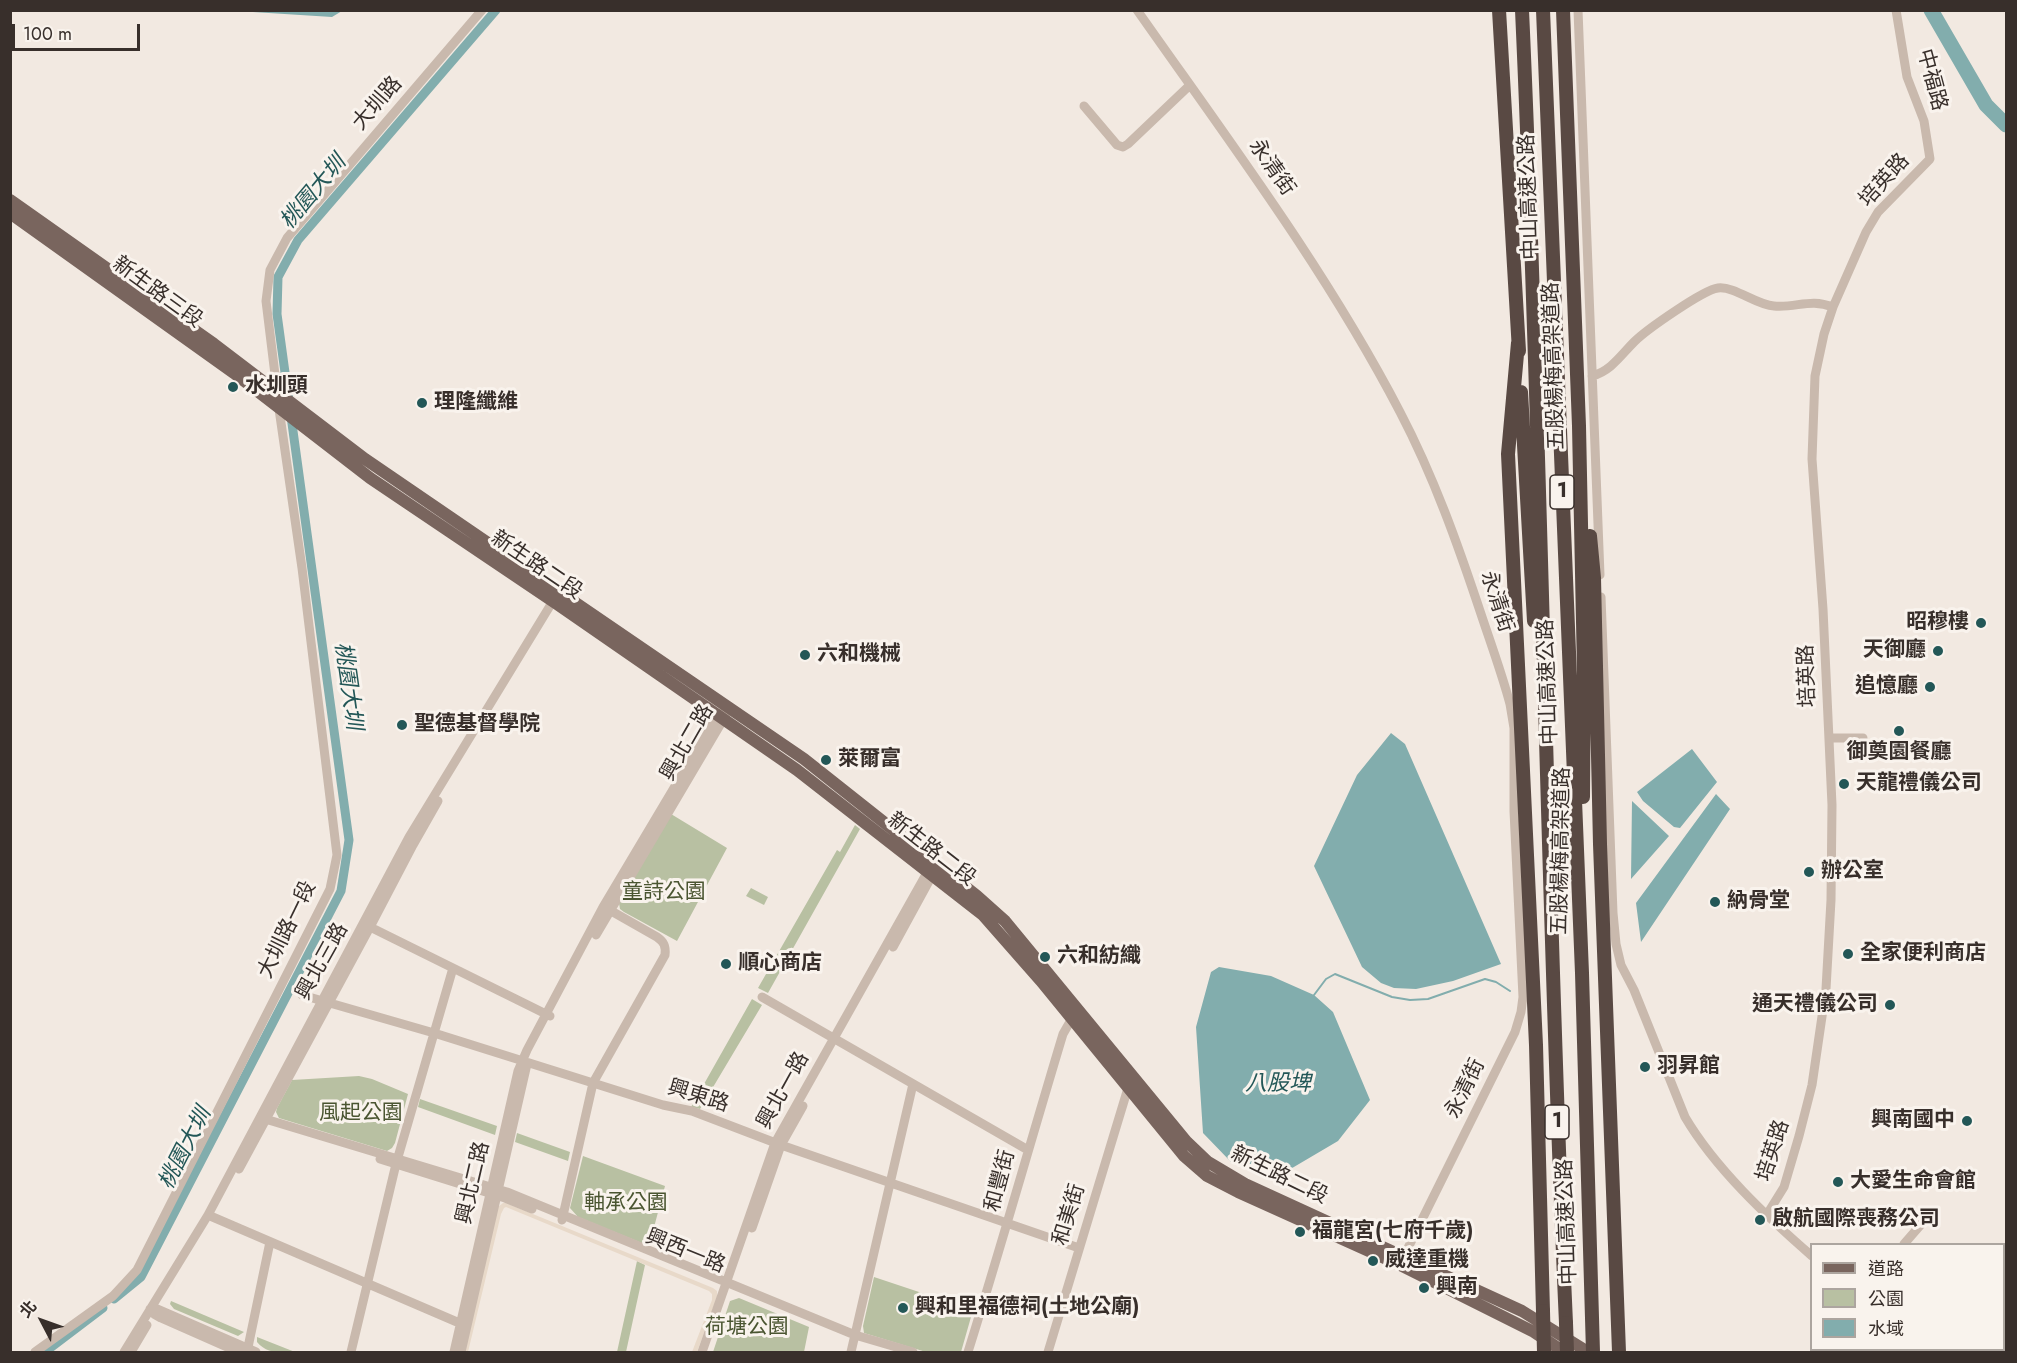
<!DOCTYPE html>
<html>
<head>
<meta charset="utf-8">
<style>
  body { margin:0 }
  #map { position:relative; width:2017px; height:1363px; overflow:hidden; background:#f2e9e1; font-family:Jost,"Noto Sans TC",sans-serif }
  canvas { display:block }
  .frame { position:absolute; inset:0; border:12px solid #382f2b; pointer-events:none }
  .legend { position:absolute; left:1810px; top:1243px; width:195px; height:108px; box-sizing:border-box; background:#f9f3ed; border:2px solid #aca59f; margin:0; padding:8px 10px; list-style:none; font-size:18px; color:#382f2b }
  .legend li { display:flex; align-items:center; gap:12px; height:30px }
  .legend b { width:30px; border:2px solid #aca59f }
  .north { position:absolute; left:12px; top:1291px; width:60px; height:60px; -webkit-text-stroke:4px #f9f3ed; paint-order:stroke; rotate:311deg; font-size:16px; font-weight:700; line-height:24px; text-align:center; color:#382f2b }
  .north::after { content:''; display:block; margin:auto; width:21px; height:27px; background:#382f2b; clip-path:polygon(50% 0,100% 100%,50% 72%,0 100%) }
  .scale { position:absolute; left:12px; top:24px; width:128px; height:27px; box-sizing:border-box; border:3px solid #382f2b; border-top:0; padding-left:8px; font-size:18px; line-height:21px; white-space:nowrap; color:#382f2b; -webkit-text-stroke:4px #f9f3ed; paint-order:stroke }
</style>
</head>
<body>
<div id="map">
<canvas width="2017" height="1363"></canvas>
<div class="frame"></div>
<ul class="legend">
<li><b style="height:8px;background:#79655e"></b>道路</li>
<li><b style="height:16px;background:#b8c0a2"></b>公園</li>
<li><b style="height:16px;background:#82adad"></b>水域</li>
</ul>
<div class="north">北</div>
<div class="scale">100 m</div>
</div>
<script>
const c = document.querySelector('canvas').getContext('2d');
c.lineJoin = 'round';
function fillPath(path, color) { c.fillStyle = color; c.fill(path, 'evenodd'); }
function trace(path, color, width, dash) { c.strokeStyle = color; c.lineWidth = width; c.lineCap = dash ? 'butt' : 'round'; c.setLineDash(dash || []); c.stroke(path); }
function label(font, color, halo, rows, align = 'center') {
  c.font = font + ' Jost,"Noto Sans TC",sans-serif'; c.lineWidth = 6; c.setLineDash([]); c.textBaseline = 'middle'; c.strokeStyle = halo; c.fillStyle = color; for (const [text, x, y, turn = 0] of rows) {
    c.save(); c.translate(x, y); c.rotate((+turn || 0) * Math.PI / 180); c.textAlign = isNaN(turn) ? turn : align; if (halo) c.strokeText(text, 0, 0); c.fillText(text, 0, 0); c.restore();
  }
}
const green = new Path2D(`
  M 671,814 L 727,848 L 677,941 L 624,912 L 620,909 L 619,903 Z
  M 855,825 L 860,829 L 768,993 L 758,988 L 837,850 L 840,852 Z
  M 751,888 L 768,897 L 764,905 L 746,896 Z
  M 752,999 L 762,1005 L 700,1109 L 691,1107 Z
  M 359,1076 L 372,1079 L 408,1094 L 395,1143 L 392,1148 L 387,1151 L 279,1118 L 276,1112 L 277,1108 L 292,1080 Z
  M 420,1099 L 497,1126 L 495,1135 L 418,1107 Z
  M 517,1133 L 570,1152 L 568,1161 L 515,1142 Z
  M 583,1156 L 665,1186 L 649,1246 L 578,1217 L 570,1208 Z
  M 637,1261 L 645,1265 L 626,1352 L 617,1352 Z
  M 874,1277 L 973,1310 L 961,1352 L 926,1352 L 864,1333 L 863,1326 Z
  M 739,1298 L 809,1327 L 804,1352 L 713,1352 L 730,1301 Z
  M 171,1301 L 244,1332 L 238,1336 L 174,1309 L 170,1304 Z
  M 257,1337 L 295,1352 C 281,1353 267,1354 257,1342 Z`);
const plaza = new Path2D(`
  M 503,1203 L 506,1203 L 713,1288 L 717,1291 L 717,1297 L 697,1352 L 692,1352 L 712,1300 L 712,1294 L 709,1291 L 506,1207 L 504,1208 L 501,1214 L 468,1352 L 464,1352 L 498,1207 Z`);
const water = new Path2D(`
  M 237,11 L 342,11 L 332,17 Z
  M 1391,733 L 1405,744 L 1501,964 L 1453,981 L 1416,989 L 1394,988 L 1381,983 L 1362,967 L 1314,866 L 1357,775 Z
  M 1692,749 L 1717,782 L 1680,828 L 1674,827 L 1643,801 L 1637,792 Z
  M 1716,794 L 1730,809 L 1641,942 L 1636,903 Z
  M 1632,801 L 1669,836 L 1631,879 Z
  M 1219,967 L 1271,976 L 1314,995 L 1333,1012 L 1370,1100 L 1338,1141 L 1282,1174 L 1231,1162 L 1203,1133 L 1196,1027 L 1211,972 Z`);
const stream = new Path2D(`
  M 1314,995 L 1326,979 L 1335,974 L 1392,997 L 1410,1000 L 1428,999 L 1485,979 L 1496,982 L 1510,991`);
const canal = new Path2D(`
  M 114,1299 L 141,1277 L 341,891 L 349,840 L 277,314 L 278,277 L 298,240 L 496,10
  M 45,1352 L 103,1308`);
const river = new Path2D(`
  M 1931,10 L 1986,105 L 2006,125`);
const minor = new Path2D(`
  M 1137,10 C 1229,141 1326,270 1400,412 C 1434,477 1458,545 1481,614 C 1491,644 1502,674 1510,704 L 1514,728 L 1514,811 L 1523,997 L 1521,1012 L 1515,1032 L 1402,1260
  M 1578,10 L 1600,575
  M 1084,106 L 1117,145 L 1123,147 L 1128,144 L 1190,85
  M 1592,376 C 1611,371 1621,355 1634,342 C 1646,330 1703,290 1718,288 C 1735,286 1756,305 1774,306 C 1797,308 1810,298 1833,307
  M 277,391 L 266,301 L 270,270 L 287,238 L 482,10
  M 1601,597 L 1613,913 L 1616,944 L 1621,965 L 1634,990 L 1685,1117 C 1715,1168 1767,1217 1812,1256
  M 1829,738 L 1863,738
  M 366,925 L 550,1016
  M 596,935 L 726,715
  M 893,947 L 935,870
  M 302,995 L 434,1033 L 663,1105 L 692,1111 L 781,1145 L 1079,1248
  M 762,997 L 1028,1150
  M 262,1118 L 507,1192 L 855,1335 L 913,1352
  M 380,1159 L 505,1198 L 532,1209
  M 239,1169 L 370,927 L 413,845 L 438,801
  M 208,1215 L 464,1325
  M 1766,1216 L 1784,1187 L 1799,1136 L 1812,1085 L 1826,989 L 1831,900 L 1832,805 L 1823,609 L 1812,459 L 1815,376 L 1824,334 L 1833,307 L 1866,232 L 1878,212 L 1930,159 L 1924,121 L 1907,77 L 1896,10
  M 562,1220 L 593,1083 L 665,955 C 666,946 664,942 657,937 L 606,908
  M 752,1228 L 781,1145 L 803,1106
  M 1904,1244 L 1924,1221
  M 150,1309 L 157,1309 L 256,1352
  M 150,1309 L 154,1314 L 161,1318 L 238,1352
  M 2004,1320 L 2006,1323
  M 2004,1331 L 2006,1329
  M 1911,1350 L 1913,1352
  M 35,1352 L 113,1296 L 137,1270 L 330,889 L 337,855 L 302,568 L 279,409
  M 124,1352 L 208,1215 L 409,837 L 556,596
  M 131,1352 L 147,1325
  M 247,1352 L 270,1242
  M 351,1352 L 396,1164 L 453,968
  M 454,1352 L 518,1071 L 527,1050 L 603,907 L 718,714 L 723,712
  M 461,1352 L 527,1064
  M 702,1352 L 775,1143 L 928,871 L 932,868
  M 851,1352 L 913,1084
  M 968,1352 C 1001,1247 1031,1140 1063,1034 L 1071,1020
  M 1048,1352 L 1128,1088
  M 1974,1352 L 1978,1350`);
const major = new Path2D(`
  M 10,200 L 214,344 L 365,459 L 804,759 L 977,896 L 1005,921 L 1186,1141 L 1208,1162 L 1245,1184 L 1522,1311 L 1588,1352
  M 10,213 L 234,373 L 370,478 L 557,604 L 797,770 L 983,915 L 1041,981 L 1184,1156 L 1207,1176 L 1238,1192 L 1400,1265 L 1534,1332 L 1564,1352`);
const highway = new Path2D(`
  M 1499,10 L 1519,351
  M 1522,10 C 1542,448 1546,886 1566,1323
  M 1543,10 L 1582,973 L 1593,1352
  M 1563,10 L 1579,426 L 1584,670 L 1583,797
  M 1518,343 L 1508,454 L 1536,1045 L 1543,1311
  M 1521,392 L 1534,621
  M 1590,536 L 1594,578 L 1600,844 L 1619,1352`);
const highwayBridge = new Path2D(`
  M 1543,1311 L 1544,1352
  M 1566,1323 L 1567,1352`);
const markers = [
  [233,387,6,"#235757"],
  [422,403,6,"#235757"],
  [1981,623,6,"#235757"],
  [1938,651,6,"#235757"],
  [805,655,6,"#235757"],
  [1930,687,6,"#235757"],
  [402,725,6,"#235757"],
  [1899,731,6,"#235757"],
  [826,760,6,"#235757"],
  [1844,784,6,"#235757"],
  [1809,872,6,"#235757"],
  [1715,902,6,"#235757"],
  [1848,954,6,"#235757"],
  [1045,957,6,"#235757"],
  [726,964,6,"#235757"],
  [1890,1005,6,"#235757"],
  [1645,1067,6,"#235757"],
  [1967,1121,6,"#235757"],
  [1838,1182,6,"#235757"],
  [1760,1220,6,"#235757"],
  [1300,1232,6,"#235757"],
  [1373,1261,6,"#235757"],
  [1424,1288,6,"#235757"],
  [903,1308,6,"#235757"]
];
const shields = [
  [1562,492,24],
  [1557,1122,24]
];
const shieldNames = [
  ["1",1562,492],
  ["1",1557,1122]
];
const streetNames = [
  ["中福路",1931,80,75],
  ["大圳路",378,104,-49],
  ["永清街",1271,168,55],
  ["培英路",1885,181,-48],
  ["中山高速公路",1530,197,-92],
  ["新生路三段",157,293,36],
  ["五股楊梅高架道路",1555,366,-92],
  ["新生路二段",536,566,34],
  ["永清街",1496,602,72],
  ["培英路",1808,676,-92],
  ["中山高速公路",1549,682,-92],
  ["興北二路",688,743,-60],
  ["新生路二段",931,850,38],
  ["五股楊梅高架道路",1562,851,-89],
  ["大圳路一段",288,930,-64],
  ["興北三路",323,962,-61],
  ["永清街",1466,1089,-64],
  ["興北一路",784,1091,-61],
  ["興東路",698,1097,17],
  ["培英路",1774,1151,-72],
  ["新生路二段",1279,1176,26],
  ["和豐街",1001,1181,-75],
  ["興北二路",474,1183,-77],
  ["和美街",1070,1215,-73],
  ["中山高速公路",1568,1222,-92],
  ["興西一路",685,1252,22]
];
const poiNames = [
  ["水圳頭",245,387],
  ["理隆纖維",434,403],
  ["昭穆樓",1969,623,"right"],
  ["天御廳",1926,651,"right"],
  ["六和機械",817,655],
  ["追憶廳",1918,687,"right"],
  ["聖德基督學院",414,725],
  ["御奠園餐廳",1899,753,"center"],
  ["萊爾富",838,760],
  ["天龍禮儀公司",1856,784],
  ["辦公室",1821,872],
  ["納骨堂",1727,902],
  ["全家便利商店",1860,954],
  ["六和紡織",1057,957],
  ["順心商店",738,964],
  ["通天禮儀公司",1878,1005,"right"],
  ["羽昇館",1657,1067],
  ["興南國中",1955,1121,"right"],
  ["大愛生命會館",1850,1182],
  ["啟航國際喪務公司",1772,1220],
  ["福龍宮(七府千歲)",1312,1232],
  ["威達重機",1385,1261],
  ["興南",1436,1288],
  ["興和里福德祠(土地公廟)",915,1308]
];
const parkNames = [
  ["童詩公園",664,893],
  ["風起公園",361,1114],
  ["軸承公園",626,1204],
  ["荷塘公園",747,1328]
];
const waterNames = [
  ["桃園大圳",314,193,-50],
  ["桃園大圳",347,686,82],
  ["八股埤",1278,1085],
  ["桃園大圳",186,1149,-63]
];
fillPath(green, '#b8c0a2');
fillPath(plaza, '#e8d9c9');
fillPath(water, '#82adad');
trace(stream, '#82adad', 2);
trace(canal, '#82adad', 9);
trace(river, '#82adad', 15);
trace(minor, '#c9b9ad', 9);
trace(major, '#79655e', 12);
trace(highway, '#594943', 14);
trace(highwayBridge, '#594943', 14);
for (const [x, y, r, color] of markers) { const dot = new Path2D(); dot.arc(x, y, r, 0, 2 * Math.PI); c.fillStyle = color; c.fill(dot); trace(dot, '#f9f3ed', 2); }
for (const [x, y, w] of shields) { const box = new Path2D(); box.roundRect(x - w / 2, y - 17, w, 34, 4.5); c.fillStyle = '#f9f3ed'; c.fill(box); trace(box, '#382f2b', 1.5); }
label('bold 20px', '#382f2b', null, shieldNames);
label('21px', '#382f2b', '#f9f3ed', streetNames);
label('bold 21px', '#382f2b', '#f9f3ed', poiNames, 'left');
label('21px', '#4a5531', '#f9f3ed', parkNames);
label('italic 22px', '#235757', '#f9f3ed', waterNames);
</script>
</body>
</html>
